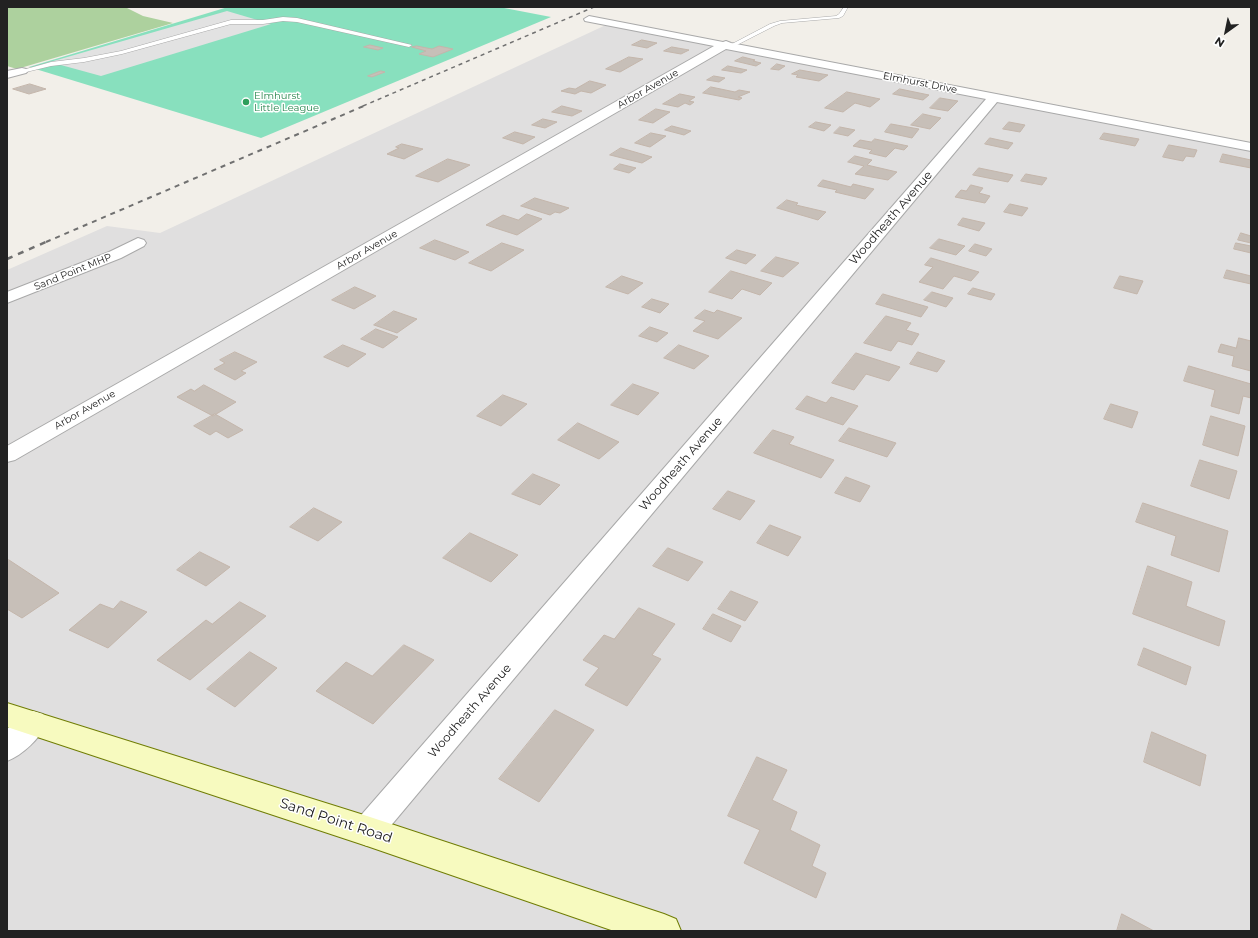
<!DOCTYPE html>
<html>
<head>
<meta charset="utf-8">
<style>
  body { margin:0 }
  #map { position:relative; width:1258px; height:938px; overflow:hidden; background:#f2efe9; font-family:Montserrat,sans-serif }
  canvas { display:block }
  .frame { position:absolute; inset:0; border:8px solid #222; pointer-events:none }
  .north { position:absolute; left:1206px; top:12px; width:40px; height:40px; -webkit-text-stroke:3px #fff; paint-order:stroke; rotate:213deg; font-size:11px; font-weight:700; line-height:16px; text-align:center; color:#222 }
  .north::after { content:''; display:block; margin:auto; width:14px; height:18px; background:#222; clip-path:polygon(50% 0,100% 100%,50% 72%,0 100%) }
</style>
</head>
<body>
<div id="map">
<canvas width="1258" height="938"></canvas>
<div class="frame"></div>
<div class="north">N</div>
</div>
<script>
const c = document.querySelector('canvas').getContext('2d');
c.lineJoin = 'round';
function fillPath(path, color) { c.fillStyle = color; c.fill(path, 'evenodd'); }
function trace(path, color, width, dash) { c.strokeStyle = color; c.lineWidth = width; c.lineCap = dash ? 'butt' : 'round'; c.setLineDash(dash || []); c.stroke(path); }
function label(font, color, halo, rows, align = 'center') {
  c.font = font + ' Montserrat,sans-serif'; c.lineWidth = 3; c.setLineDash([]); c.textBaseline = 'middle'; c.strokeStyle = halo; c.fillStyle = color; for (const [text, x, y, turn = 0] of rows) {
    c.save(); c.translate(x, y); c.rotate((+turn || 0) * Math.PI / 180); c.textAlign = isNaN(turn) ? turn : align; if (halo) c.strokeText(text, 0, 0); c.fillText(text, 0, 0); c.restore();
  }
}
const residential = new Path2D(`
  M 608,24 L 1251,149 L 1251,931 L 7,931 L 7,270 L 107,226 L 160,233 Z`);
const forest = new Path2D(`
  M 7,7 L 125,7 L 143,16 L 173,23 L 17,69 L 7,66 Z`);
const pitch = new Path2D(`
  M 228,7 L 499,7 L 551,17 L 261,138 L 29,67 Z`);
const parking = new Path2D(`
  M 227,11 L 271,24 L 101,76 L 50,62 Z`);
const building = new Path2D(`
  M 642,40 L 657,43 L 647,48 L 632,45 Z
  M 370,45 L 383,48 L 378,50 L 364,47 Z
  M 417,46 L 432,49 L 439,46 L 453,49 L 433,57 L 419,54 L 426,51 L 412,47 Z
  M 672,47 L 689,50 L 681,54 L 664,51 Z
  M 629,57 L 643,59 L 620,72 L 606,69 Z
  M 743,57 L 755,60 L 753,61 L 761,63 L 756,66 L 735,61 Z
  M 777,64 L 785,66 L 779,70 L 771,69 Z
  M 728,66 L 747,70 L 741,73 L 722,70 Z
  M 800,70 L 828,75 L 819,81 L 796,77 L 798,75 L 792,74 Z
  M 381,71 L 385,72 L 372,77 L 368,76 Z
  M 714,76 L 725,78 L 719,82 L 707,80 Z
  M 590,81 L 606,85 L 591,93 L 581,91 L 575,94 L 561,91 L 569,88 L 575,89 Z
  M 30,84 L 46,89 L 29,94 L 13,89 Z
  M 711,87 L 735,92 L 739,90 L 750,92 L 738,97 L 742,98 L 739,100 L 703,93 Z
  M 900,89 L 929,95 L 923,100 L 893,94 Z
  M 847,92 L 880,99 L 870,107 L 855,103 L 843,112 L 825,108 Z
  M 680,94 L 695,97 L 689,101 L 694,102 L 690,105 L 685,103 L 678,107 L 663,104 Z
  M 940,98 L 958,101 L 948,111 L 930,108 Z
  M 562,106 L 582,111 L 572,116 L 552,112 Z
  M 656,109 L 670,112 L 653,123 L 639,120 Z
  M 923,114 L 941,118 L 930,129 L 911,125 Z
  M 543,119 L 557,122 L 545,128 L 532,125 Z
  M 816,122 L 831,125 L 824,131 L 809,127 Z
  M 1009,122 L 1025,125 L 1020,132 L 1003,129 Z
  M 891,124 L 919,129 L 912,138 L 885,132 Z
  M 672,126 L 691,131 L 684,135 L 665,130 Z
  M 840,127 L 855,130 L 848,136 L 834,133 Z
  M 515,132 L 535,137 L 523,144 L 503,138 Z
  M 651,133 L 666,136 L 650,147 L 635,143 Z
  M 1104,133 L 1139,139 L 1135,146 L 1100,139 Z
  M 990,138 L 1013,143 L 1008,149 L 985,144 Z
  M 875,139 L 908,146 L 904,150 L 895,148 L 886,157 L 869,153 L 872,150 L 853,146 L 860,140 L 871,142 Z
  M 402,144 L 423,149 L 404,159 L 387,154 L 399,148 L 396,147 Z
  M 1169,145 L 1197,150 L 1194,157 L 1186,156 L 1183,161 L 1163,157 Z
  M 621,148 L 652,157 L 642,163 L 610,155 Z
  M 1223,154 L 1251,160 L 1251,168 L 1220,162 Z
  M 855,156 L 872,160 L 867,165 L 897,172 L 888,180 L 855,174 L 864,166 L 848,162 Z
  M 448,159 L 470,165 L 438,182 L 416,176 Z
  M 620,164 L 636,168 L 629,173 L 614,169 Z
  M 979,168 L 1013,175 L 1008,182 L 973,175 Z
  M 1026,174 L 1047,178 L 1042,185 L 1021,181 Z
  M 823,180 L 851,187 L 853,184 L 874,189 L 865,199 L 835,192 L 837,190 L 818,186 Z
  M 971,185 L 983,188 L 979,193 L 990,196 L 985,203 L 955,197 L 961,190 L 966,191 Z
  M 535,198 L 569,208 L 560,213 L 555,212 L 550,215 L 521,206 Z
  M 787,200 L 798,203 L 796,205 L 826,212 L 818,220 L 777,208 Z
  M 1010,204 L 1028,208 L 1022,216 L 1004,212 Z
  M 527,214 L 542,219 L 517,235 L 486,225 L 503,215 L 518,220 Z
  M 963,218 L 985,223 L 979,231 L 958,225 Z
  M 1241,233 L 1251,236 L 1251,243 L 1238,240 Z
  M 939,239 L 965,246 L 956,255 L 930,248 Z
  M 435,240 L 469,252 L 455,260 L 420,248 Z
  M 502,243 L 524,250 L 491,271 L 469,263 Z
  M 1236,243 L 1251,246 L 1251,253 L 1234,249 Z
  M 975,244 L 992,249 L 986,256 L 969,251 Z
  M 737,250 L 756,255 L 746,264 L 726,258 Z
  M 776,257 L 799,263 L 783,277 L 761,271 Z
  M 931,258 L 979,272 L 971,281 L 954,276 L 943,289 L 919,282 L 933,267 L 925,265 Z
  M 1227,270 L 1251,276 L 1251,284 L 1224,278 Z
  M 731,271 L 772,283 L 760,295 L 742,289 L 732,299 L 709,292 Z
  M 622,276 L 643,283 L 628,294 L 606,287 Z
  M 1120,276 L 1143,281 L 1137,294 L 1114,288 Z
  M 355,287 L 376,296 L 354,309 L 332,300 Z
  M 973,288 L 995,294 L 991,300 L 968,294 Z
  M 932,292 L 953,298 L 946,307 L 924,300 Z
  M 883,294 L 928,307 L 921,317 L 876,304 Z
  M 652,299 L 669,304 L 660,313 L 642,307 Z
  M 705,310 L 714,313 L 717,310 L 742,318 L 718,339 L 693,331 L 705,321 L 695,318 Z
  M 394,311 L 417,319 L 397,333 L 374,325 Z
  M 886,316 L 911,323 L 906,330 L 919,334 L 912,345 L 898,341 L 891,351 L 864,343 Z
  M 650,327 L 668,333 L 657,342 L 639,336 Z
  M 376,329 L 398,337 L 383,348 L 361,339 Z
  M 1239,338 L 1251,341 L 1251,371 L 1232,366 L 1234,356 L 1218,352 L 1221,344 L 1236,348 Z
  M 343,345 L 366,354 L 348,367 L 324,357 Z
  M 679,345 L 709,356 L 694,369 L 664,358 Z
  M 235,352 L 257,362 L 241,371 L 246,373 L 235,380 L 214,369 L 225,363 L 220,360 Z
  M 918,352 L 945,361 L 937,372 L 910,364 Z
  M 856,353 L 900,367 L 889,381 L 866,374 L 854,390 L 832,383 Z
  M 1189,366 L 1251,384 L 1251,398 L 1243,396 L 1239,414 L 1211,406 L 1215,390 L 1184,381 Z
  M 633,384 L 659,393 L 638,415 L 611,405 Z
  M 204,385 L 236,402 L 213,416 L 177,397 L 191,389 L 194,391 Z
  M 503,395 L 527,404 L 501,426 L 477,416 Z
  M 807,396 L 826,403 L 831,397 L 858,406 L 843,425 L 796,409 Z
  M 1111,404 L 1138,412 L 1132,428 L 1104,419 Z
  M 215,414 L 243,430 L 228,438 L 216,431 L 210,435 L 194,426 Z
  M 1211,416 L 1245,426 L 1238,456 L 1203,445 Z
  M 578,423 L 619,442 L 599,459 L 558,440 Z
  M 849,428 L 896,443 L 887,457 L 839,441 Z
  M 773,430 L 794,437 L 789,444 L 834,460 L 821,478 L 754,453 Z
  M 1200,460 L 1237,471 L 1229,499 L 1191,486 Z
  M 533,474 L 560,485 L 540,505 L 512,494 Z
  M 846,477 L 870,486 L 860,502 L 835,493 Z
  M 728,491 L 755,501 L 740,520 L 713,509 Z
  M 1143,503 L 1228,531 L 1219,572 L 1171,555 L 1176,536 L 1136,522 Z
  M 314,508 L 342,522 L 318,541 L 290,527 Z
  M 770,525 L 801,537 L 788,556 L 757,543 Z
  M 470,533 L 518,555 L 491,582 L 443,558 Z
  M 668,548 L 703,562 L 688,581 L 653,566 Z
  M 200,552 L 230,567 L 206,586 L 177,570 Z
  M 9,560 L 59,593 L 22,618 L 7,609 L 7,561 Z
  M 1148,566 L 1192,582 L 1186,606 L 1225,621 L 1219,646 L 1133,614 Z
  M 731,591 L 758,602 L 745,621 L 718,609 Z
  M 121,601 L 147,612 L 108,648 L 69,630 L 100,604 L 113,609 Z
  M 240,602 L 266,616 L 190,680 L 157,660 L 206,620 L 212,624 Z
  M 639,608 L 675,624 L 652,655 L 661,659 L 627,706 L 585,685 L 599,668 L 583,660 L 604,635 L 614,639 Z
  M 713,614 L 741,626 L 731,642 L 703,629 Z
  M 404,645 L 434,660 L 373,724 L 316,691 L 346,662 L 372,676 Z
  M 1144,648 L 1191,667 L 1186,685 L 1138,665 Z
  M 250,652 L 277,668 L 235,707 L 207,689 Z
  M 555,710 L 594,730 L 539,802 L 499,779 Z
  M 1152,732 L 1206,755 L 1200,786 L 1144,762 Z
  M 757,757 L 787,770 L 772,800 L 797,812 L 790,830 L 820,845 L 812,866 L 826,873 L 816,898 L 744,863 L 760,830 L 728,816 Z
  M 1122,914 L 1154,931 L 1117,931 Z`);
const lane = new Path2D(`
  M 844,7 L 848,7 L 843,16 L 839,18 L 782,23 L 774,26 L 735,46 L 730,45 L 770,24 L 780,21 L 836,16 L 839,14 Z
  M 283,17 L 297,18 L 412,45 L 409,47 L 297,22 L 283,21 L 263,24 L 231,24 L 122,54 L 84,62 L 51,66 L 22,73 L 19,71 L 51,62 L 84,58 L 121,51 L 231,20 L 263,20 Z`);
const street = new Path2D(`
  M 589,16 L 723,42 L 726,41 L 731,43 L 1251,143 L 1251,151 L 997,102 L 378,841 L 367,846 L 356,841 L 351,831 L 356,821 L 986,99 L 726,49 L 15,460 L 7,462 L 7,446 L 714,46 L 585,21 L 584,19 Z
  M 22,68 L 26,69 L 28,71 L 26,73 L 7,78 L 7,71 Z
  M 138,238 L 144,240 L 146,243 L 144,246 L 121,258 L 7,303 L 7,292 L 109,252 Z
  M 33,711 L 43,714 L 47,723 C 40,738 23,755 7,761 L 7,729 L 23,714 Z`);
const secondary = new Path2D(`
  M 7,703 L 367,816 L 664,914 L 676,919 L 681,931 L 614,931 L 367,846 L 7,727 Z`);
const railFar2 = new Path2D(`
  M 363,106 L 594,7`);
const railFar1 = new Path2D(`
  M 46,242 L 366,105`);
const rail = new Path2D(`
  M 7,259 L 48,241`);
const markers = [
  [246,102,4,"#2e9e5b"]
];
const farStreetnames = [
  ["Elmhurst Drive",920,83,11],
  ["Arbor Avenue",648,89,-30],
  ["Arbor Avenue",367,250,-30],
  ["Sand Point MHP",73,272,-22],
  ["Arbor Avenue",85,410,-30]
];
const farLeisurenames = [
  ["Elmhurst",254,96],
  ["Little League",254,108]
];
const streetNames = [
  ["Woodheath Avenue",891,218,-49],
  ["Woodheath Avenue",681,464,-49],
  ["Woodheath Avenue",470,711,-49]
];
const nearStreetnames = [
  ["Sand Point Road",336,821,18]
];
fillPath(residential, '#e0dfdf');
fillPath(forest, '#add19e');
fillPath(pitch, '#88e0be');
fillPath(parking, '#e2e2e2');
fillPath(building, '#c7bfb8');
trace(building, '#c4b6ab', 1);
trace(lane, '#a9a9a9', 1);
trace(street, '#a9a9a9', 2);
trace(secondary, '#707d05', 2);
fillPath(lane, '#fff');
fillPath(street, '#fff');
fillPath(secondary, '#f7fabf');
trace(railFar2, '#707070', 1.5, [4, 4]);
trace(railFar1, '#707070', 2, [5, 5]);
trace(rail, '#707070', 2.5, [6, 6]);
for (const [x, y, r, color] of markers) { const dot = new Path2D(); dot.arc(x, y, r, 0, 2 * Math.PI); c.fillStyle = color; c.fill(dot); trace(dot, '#fff', 1.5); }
label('10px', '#222', '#fff', farStreetnames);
label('10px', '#27864d', '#fff', farLeisurenames, 'left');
label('12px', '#222', '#fff', streetNames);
label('14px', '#222', '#fff', nearStreetnames);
</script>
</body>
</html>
